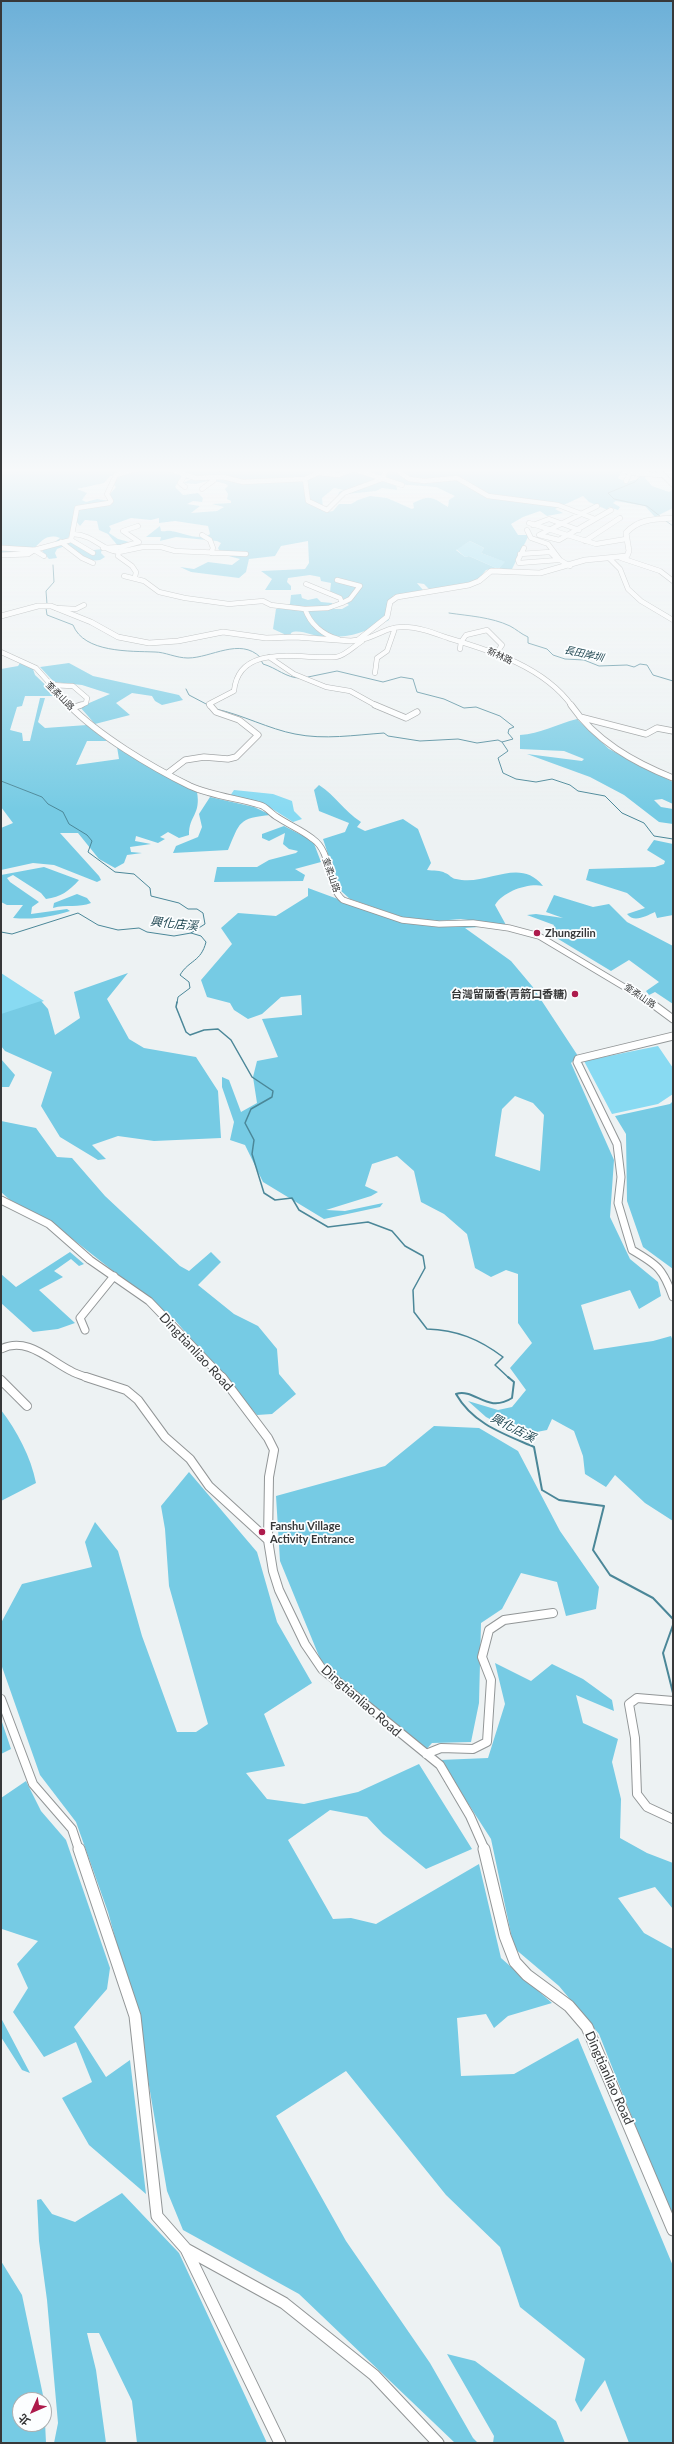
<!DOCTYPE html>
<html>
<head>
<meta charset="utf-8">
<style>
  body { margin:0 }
  #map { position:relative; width:674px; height:2444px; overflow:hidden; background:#edf2f3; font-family:Lato,"Noto Sans TC",sans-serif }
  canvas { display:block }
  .frame { position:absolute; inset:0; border:2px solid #373839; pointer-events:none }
  .north { position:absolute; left:12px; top:2392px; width:40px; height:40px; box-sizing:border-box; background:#fcfeff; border:1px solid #adafb0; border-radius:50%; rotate:225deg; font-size:11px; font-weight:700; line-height:16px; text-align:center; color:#373839 }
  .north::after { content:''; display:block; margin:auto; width:14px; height:18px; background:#ad1b4c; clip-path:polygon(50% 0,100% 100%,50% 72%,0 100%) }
</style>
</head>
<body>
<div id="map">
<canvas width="674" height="2444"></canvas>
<div class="frame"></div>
<div class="north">北</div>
</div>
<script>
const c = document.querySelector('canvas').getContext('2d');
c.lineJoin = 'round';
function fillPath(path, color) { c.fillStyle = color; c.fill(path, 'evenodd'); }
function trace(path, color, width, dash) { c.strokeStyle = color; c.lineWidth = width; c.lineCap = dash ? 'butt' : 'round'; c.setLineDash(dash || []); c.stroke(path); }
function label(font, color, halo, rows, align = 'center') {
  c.font = font + ' Lato,"Noto Sans TC",sans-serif'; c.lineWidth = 3.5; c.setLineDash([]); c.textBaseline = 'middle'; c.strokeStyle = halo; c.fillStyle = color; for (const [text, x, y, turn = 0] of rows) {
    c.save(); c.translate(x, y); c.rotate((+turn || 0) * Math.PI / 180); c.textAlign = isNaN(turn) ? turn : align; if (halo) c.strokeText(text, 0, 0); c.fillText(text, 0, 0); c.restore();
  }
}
const green = new Path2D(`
  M 470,541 L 484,548 L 481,553 L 506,562 L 499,568 L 496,568 L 469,556 L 465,557 L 456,549 Z
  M 234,790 L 273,794 L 292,801 L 294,811 L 302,819 L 293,822 L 266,805 L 230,796 Z
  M 1,973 L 44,1001 L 1,1015 Z
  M 658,1046 L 673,1068 L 673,1094 L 658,1104 L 612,1114 L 584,1061 Z`);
const forest = new Path2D(`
  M 1,469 L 217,469 L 220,472 L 226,469 L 623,469 L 618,478 L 626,482 L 639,479 L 642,469 L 649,469 L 645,478 L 652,486 L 669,492 L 673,489 L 673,508 L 655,517 L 645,506 L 616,501 L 613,503 L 620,507 L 618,510 L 609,507 L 608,510 L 589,502 L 583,496 L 555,509 L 563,513 L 547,516 L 540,511 L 523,517 L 511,524 L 518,535 L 529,535 L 511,571 L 499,568 L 505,562 L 481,553 L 484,548 L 470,541 L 456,550 L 465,557 L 469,556 L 496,568 L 486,570 L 476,582 L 430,590 L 424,584 L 417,583 L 423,590 L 420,594 L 394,595 L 387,612 L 389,620 C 365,632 351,638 324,637 C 315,637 298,628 291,633 L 290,637 L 285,637 L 284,634 L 273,629 L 276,609 L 290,604 L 291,595 L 301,594 L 302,598 L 308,600 L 317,598 L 321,602 L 332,603 L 334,609 L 342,609 L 349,605 L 341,599 L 339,595 L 330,592 L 331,583 L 321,581 L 320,577 L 310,575 L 288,578 L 287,582 L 291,586 L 291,590 L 265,590 L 272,579 L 261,571 L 305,569 L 309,563 L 308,541 L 281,546 L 275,556 L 249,559 L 246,572 L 239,578 L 191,572 L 180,567 L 194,569 L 208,562 L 232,565 L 240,559 L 221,554 L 218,548 L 221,543 L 217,541 L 176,537 L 160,541 L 161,537 L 146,537 L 160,526 L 161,531 C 165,532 167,530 171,531 C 181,532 200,542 210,534 L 208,526 L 175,521 L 159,523 L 159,518 L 151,520 L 131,518 L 109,526 L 111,529 L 109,533 L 118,539 L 129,542 L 118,546 L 108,534 L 99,530 L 97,521 L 85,520 L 80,526 L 75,520 L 74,536 L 68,537 L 68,542 L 76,543 L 86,551 L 102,549 L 101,553 L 105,557 L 100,560 C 92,562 80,557 76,550 L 65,546 L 57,549 L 55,553 L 57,558 L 49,559 L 42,551 L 60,538 C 43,532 39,547 29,552 C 22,555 9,554 1,555 ZM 116,475 L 115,478 L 117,478 L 114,485 L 116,487 L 110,494 L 110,501 L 97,499 L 86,502 L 82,500 L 87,493 L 77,489 L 104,483 L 110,476 ZM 180,479 L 192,479 L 183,483 L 196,484 L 211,480 L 226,484 L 228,486 L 225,489 L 228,494 L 227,499 L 231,501 L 231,503 L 212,504 L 224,507 L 217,511 L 191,513 L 200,506 L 187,504 L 193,501 L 202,502 L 203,498 L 198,493 L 183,495 L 175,487 ZM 396,484 L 436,487 L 455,496 L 449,500 L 448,507 C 432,497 431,494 413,503 L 414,508 L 412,509 L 387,498 L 370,496 L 358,500 L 351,504 L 339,504 L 333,511 L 327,512 L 323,508 L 322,498 L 334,488 L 344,490 L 339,492 L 338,495 L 376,491 L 382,488 L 397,490 Z
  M 20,663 L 33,669 L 35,675 L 57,696 L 25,696 L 22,706 L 17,707 L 10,730 L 22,733 L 23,741 L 30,741 L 40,698 L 45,698 L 38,722 L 45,728 L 87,725 L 107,741 L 87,741 L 76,765 L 119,759 L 117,747 L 197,792 C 201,815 189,815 189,835 L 179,838 L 168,832 L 160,837 L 165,839 L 158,843 L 136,836 L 135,841 L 151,844 L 130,847 L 131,852 L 142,853 L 127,855 L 124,863 L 115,868 L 99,859 L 78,833 L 60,833 L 99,876 L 101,880 L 97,882 L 54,865 L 33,863 L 1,870 L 1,828 L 13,823 L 1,807 L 1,669 L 18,666 Z
  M 69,663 L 93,676 L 179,695 L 183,700 L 162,705 L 155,701 L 152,696 L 132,693 L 116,703 L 130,715 L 95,724 L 80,707 L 110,694 L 82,685 L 54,682 L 40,667 Z
  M 577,719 L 609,749 L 673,782 L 673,804 L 662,799 L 654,800 L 661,807 L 673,809 L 673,824 L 659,822 L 624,795 L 590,777 L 527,754 L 582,761 L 584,759 L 564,751 L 520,749 L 520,735 C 540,734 557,724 577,719 Z
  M 319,785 C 336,796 343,810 361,822 L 357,827 L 365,831 L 403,819 L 418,829 L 431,863 L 427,870 C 433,871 441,870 445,873 C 449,874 452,879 456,879 C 487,887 519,856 543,886 C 528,883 504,891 495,905 L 506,925 L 461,919 L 437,921 L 402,917 L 350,899 L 340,890 L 323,839 L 345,832 L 349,823 L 319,811 L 314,790 Z
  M 210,797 L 254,807 L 271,815 C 238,818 240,822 228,850 L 173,853 L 176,846 L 198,837 L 202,827 L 199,814 Z
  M 284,826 L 313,841 L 321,862 L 295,869 L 305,875 L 303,881 L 214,882 L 217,867 L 257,867 L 269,860 L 296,853 L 298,851 L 289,849 L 283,844 L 285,833 L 269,841 L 262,838 L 262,834 Z
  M 654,840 L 673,844 L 673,915 L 657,918 L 655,912 C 646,916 634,923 627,914 L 645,908 L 627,893 L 586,880 L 589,869 L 655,867 L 664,864 L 665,861 L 647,850 Z
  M 44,867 L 79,880 C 69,891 61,897 46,899 L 41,893 L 13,875 L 7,878 L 10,882 L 39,902 L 32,907 L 31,914 L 67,909 L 70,911 C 50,917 34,920 13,918 L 23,905 L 7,905 L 1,902 L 1,875 Z
  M 308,888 L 400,922 L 454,926 L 478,926 L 479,927 L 465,928 L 511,961 L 532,986 L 578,1056 L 571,1063 L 614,1160 L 610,1217 L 630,1259 L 658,1282 L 661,1296 L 639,1309 L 630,1290 L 581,1305 L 594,1350 L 653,1341 L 671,1336 L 673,1341 L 673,1521 L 645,1503 L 615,1475 L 606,1487 L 585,1474 L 583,1456 L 574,1431 L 552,1419 L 547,1430 L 521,1435 L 486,1417 L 468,1401 L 498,1410 L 512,1407 L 526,1390 L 510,1368 L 532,1343 L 518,1323 L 518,1274 L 506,1270 L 491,1277 L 475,1268 L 467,1234 L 444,1214 L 421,1202 L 414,1171 L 397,1156 L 372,1164 L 365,1186 L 378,1192 L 371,1196 L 326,1210 L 345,1211 L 383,1203 L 380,1207 L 324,1219 L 263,1182 L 245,1145 L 230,1140 L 234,1122 L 222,1087 L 222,1077 L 229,1080 L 241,1112 L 257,1103 L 253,1077 L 257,1061 L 278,1057 L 262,1019 L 302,1015 L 301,995 L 281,997 L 262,1014 L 248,1019 L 234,1010 L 230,1003 L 207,997 L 201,980 L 232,944 L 221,928 L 238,913 L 276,916 L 308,896 ZM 515,1096 L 533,1103 L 544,1115 L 540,1171 L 495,1156 L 502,1109 Z
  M 77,894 L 87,898 L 91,903 C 79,908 66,904 53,908 L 54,903 Z
  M 554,895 L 593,907 L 609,904 L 627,922 L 673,946 L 673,1004 L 655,992 L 649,995 L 646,991 L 659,982 L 629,960 L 611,971 L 550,934 L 554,925 L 527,915 L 536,914 L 563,918 L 546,912 Z
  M 128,973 L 107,999 L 129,1039 L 144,1048 L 196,1057 L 218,1091 L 221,1138 L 154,1141 L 118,1136 L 92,1145 L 106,1159 L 98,1160 L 60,1137 L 41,1106 L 52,1072 L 5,1051 L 1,1046 L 1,1014 L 41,1001 L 48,1009 L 55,1035 L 80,1018 L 74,992 Z
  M 1,1059 L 15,1075 L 9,1087 L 1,1087 Z
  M 673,1101 L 673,1269 L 643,1247 L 627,1201 L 626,1134 L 615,1116 L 670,1104 Z
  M 1,1121 L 36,1128 L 57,1157 L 72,1158 L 105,1196 L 180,1266 L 189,1271 L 211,1252 L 221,1262 L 198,1285 L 234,1314 L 258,1326 L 277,1349 L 279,1374 L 296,1394 L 272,1414 L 257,1415 L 174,1319 L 51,1222 L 10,1200 L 1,1192 Z
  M 70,1252 L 84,1264 L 79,1266 L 71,1259 L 54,1271 L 63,1277 L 39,1290 L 75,1323 L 58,1329 L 33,1332 L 1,1303 L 1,1274 L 16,1287 Z
  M 1,1410 C 17,1431 31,1457 36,1483 L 1,1501 Z
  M 434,1426 L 479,1428 L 518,1451 L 560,1531 L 599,1587 L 596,1609 L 566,1616 L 557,1582 L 521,1573 L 502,1609 L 481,1623 L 479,1703 L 471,1742 L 432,1743 L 424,1752 L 321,1661 L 280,1561 L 276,1496 L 385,1466 Z
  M 189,1472 L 257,1552 L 277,1622 L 312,1683 L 264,1714 L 285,1766 L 246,1773 L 267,1799 L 304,1804 L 358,1792 L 419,1764 L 472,1849 L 426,1869 L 383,1834 L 367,1817 L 330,1810 L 288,1840 L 333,1919 L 351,1918 L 376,1924 L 479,1864 L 501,1958 L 552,2003 L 508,2016 L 494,2028 L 486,2014 L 457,2018 L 461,2076 L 514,2074 L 578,2038 L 673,2266 L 673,2443 L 629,2443 L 605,2380 L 581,2412 L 575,2400 L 585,2359 L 520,2307 L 500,2247 L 446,2195 L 346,2071 L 276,2116 L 346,2241 L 430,2363 L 473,2438 L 478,2443 L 455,2443 L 299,2294 L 183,2230 L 167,2191 L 138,2021 L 108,1912 L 76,1822 L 40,1775 L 1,1664 L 1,1623 L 22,1584 L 92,1567 L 85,1542 L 95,1522 L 118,1551 L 142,1636 L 177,1732 L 196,1732 L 208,1724 L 169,1586 L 165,1529 L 161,1506 Z
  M 495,1663 L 531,1681 L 552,1664 L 583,1679 L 612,1700 L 614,1711 L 576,1695 L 583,1723 L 618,1739 L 612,1762 L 621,1799 L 620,1838 L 647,1853 L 673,1863 L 673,1909 L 655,1887 L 618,1898 L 644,1933 L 673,1949 L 673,2221 L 599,2034 L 559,1986 L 514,1948 L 491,1839 L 440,1760 L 488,1758 L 505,1704 Z
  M 1,1719 L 11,1749 L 1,1754 Z
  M 26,1781 L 41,1811 L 66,1840 L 110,1968 L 107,1989 L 74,2027 L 106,2077 L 130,2060 L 146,2194 L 89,2145 L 62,2098 L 92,2082 L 76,2042 L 44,2057 L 13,2012 L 28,1988 L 17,1964 L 38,1941 L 2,1929 L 1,1932 L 1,1798 Z
  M 1,2018 L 30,2073 L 22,2070 L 1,2037 Z
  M 122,2193 L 179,2253 L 267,2443 L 137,2443 L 132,2401 L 99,2333 L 87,2333 L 96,2370 L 106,2443 L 54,2443 L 58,2423 L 47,2300 L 39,2241 L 37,2200 L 41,2199 L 52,2214 L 75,2222 Z
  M 1,2261 L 22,2295 L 44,2400 L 20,2400 L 20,2424 L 44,2424 L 44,2401 L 46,2443 L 1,2443 Z
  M 447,2354 L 475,2361 L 556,2421 L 565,2443 L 493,2443 L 494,2436 Z`);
const streamFar2 = new Path2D(`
  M 647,469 L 635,482 L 608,493 L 614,499 L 647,506 L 661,517
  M 666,521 L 673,526
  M 47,604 L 46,591 L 54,582 L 53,565
  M 46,608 L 47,615 L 73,625 C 84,653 130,651 155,652 C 165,652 176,658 188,658 C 211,658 240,637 260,657
  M 449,613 C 469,616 491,617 510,626 C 516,629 521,634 528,637 L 528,643 L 547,649 L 553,655 L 565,659 L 584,660 L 599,666 L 627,665 L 634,667 L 640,664 L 647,665 L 653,675 L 673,681
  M 261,660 L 263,664 C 277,668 286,678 300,678
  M 308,677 L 337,671 L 383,682 L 401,677 L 413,679 L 417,692 L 444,699 L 464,708 L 476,707 L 500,716 L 514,727 L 509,729 L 508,733 L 513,739 L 502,742 L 508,751 L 498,758 L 503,773 L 516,779 L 536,782 L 552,779 L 570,785 L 578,791 L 605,796 L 622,813 L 644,823 L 654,836 L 673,839
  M 186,689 L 189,695 L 208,705
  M 216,709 C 243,715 269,729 295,734 C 324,740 355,735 384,733 L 388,736 L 420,741 L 458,739 L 477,743 L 498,740 L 502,742
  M 1,781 L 42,797 L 48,804 L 63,812 L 69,824 L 87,835 L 92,841 L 88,852 L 115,872 L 134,874 L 150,888 L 151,896 L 179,903 L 188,909 L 197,909 L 203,913 L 205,924 L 191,933
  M 1,932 L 12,934 L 78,913 L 98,925 L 118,930 L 139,928 L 147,932 L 174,936 L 191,933 L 201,936 L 206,942 C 201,962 189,960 180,975 L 189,982 L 190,988 L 178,997 L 177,1003`);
const streamFar1 = new Path2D(`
  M 177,1002 L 176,1007 L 186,1032 L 190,1035 L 204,1030 L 218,1029 L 231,1040 L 252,1077 L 273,1091 L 272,1097 L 251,1109 L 245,1123 L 254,1140 L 252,1154 L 264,1193 L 275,1200 L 292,1198 L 299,1210 L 328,1227 L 368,1222 L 392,1231 L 405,1246 L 423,1256 L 425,1268 L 413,1290 L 414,1312 L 427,1329 C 457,1330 479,1339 503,1357 L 495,1365 L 509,1378`);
const stream = new Path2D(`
  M 508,1377 L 514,1382 L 512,1398 C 487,1414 475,1388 456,1394 C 473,1424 504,1434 534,1447 L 542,1490 L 559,1500 L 604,1506 L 593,1550 L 610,1575 L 653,1598 L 673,1619
  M 673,1625 L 663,1653 L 673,1693`);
const minorFar4 = new Path2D(`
  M 169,469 L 195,478 L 223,477 L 243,482 L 305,479 L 318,473 L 339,475 L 354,469
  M 353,469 L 402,485
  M 395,469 L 409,479 L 424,481 L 457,478 L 488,496 L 558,505 L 595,519
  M 657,469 L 673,485
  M 185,475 L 180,483 L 185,487
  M 305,479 L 308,501 L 327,510 L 344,493 L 382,479
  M 382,479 L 387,469
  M 626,481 L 630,473 L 661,475
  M 202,489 L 214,480 L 214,477
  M 597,506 L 539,535 L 559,540 L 611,510
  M 529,523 L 596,544 L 626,539
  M 533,525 L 549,519 L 579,530
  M 527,530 L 531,538 L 548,544 L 560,560 L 570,566
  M 73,534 C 95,535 102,551 119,552
  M 202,535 L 210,540 L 213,548 L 211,553
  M 71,540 L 93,553
  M 585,541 L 620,518
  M 61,542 L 82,558 L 93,563
  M 103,548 L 121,547 L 139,542 L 123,531 L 138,526
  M 524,548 L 518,560 L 519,563 L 558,560
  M 520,554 L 550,552 L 555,557
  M 44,556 L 34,550 L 71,540 L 77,508 L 109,503 L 111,501 L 107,494 L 116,475 L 137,469
  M 621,558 L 660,571 L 673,581
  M 610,559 L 620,569 L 628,589 L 641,601 L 673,620
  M 124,576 L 144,581 L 159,592 L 185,598 L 229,604 L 263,601 L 271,605 L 305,609 C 310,624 323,635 338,639
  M 135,577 L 136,572 L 132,566 L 118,556 L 119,552 L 143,547 L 161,547 L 175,551 L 246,554
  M 337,580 L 360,586 L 350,599 L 342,603
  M 56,608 L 76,609 L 84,605
  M 305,609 L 328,608 L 342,603 L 340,598 L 306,584
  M 358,640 C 374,639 386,626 404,627 C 419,627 434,633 448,638 C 492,651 544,667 572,706
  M 460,649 L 461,642 L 466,635 L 487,630 L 502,645 L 496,654
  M 1,652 L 36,668 L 70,706
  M 269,657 L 294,674 L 326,687 L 350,691 L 377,706
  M 375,673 L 377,658 L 387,651 L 394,631 L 393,628
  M 50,685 L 73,686 L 87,698 L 86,703 L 79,706
  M 210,706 L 209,704 L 234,691 C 239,641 303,660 336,657 C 345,656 354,646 362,641`);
const minorFar3 = new Path2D(`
  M 69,705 C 98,735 151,767 190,786 C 212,796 237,798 260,805 C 266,806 271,814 277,817 C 289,825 302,830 313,839 C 333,853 326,886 343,900 L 402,920 L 439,924 L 473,923 L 509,928 L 539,936 L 651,1003
  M 375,705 L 406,718 L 417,712
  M 571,705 C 596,741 633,762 673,778
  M 72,708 L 81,705
  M 580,717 L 646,734 L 657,728 L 673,731
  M 168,773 L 185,760 L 204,757 L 228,759 L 236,757 L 258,735 L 239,720 L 216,712 L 210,705`);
const minorFar2 = new Path2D(`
  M 650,1002 L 673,1019
  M 673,1036 L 578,1059 L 577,1062 L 617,1144 L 621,1177 L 618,1203 L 632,1250 C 658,1265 663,1269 673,1297
  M 1,1200 L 49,1224 L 90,1260 L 149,1301 L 223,1378
  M 85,1330 L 80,1318 L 114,1276
  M 1,1349 C 27,1336 49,1360 71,1371 C 76,1374 83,1376 89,1378`);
const minorFar1 = new Path2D(`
  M 86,1377 L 126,1390 L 138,1400 L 165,1437 L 190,1459 L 209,1486 L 268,1540
  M 222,1377 L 268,1438 L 274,1450 L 269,1477 L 268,1540 L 273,1571 L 279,1590 L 305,1644 L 322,1669 L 440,1765 L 470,1816 L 485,1850
  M 1,1380 L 27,1406
  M 1,1699 L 33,1784 L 72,1829 L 79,1850
  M 673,1701 L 637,1698 L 629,1704 L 635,1738 L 637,1794 L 647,1807 L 673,1819
  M 426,1754 L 441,1748 L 473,1749 L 487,1742 L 491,1680 L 482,1657 L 489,1630 L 504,1620 L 553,1613`);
const minor = new Path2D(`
  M 79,1849 L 135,2016 L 157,2216 L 186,2249 L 280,2443
  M 484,1849 L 505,1936 L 515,1962 L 527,1975 L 569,2006 L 587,2027 L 673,2230
  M 186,2249 L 284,2303 L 374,2375 L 438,2443`);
const major = new Path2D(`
  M 1,548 L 34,550 L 28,554 L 1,555
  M 1,616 L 38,606 L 51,606 L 91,622 L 118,637 L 149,643 L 178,641 L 223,632 L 266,638 L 295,637 L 351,641 L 358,640 L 387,617 L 390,602 L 397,597 L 469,585 L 479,581 L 491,571 L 540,573 L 585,560 L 627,556 L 629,551 L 626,533 C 638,519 655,519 673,518`);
const markers = [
  [537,933,4,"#ad1b4c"],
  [575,994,4,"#ad1b4c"],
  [262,1532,4,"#ad1b4c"]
];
const farStreetnames = [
  ["新林路",500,656,25],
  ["奎柔山路",60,696,45],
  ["奎柔山路",331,875,71],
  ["奎柔山路",640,996,34]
];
const farWaternames = [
  ["長田岸圳",584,654,12]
];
const poiNames = [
  ["Zhungzilin",545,933],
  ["台灣留蘭香(青箭口香糖)",567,994,"right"],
  ["Fanshu Village",270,1526],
  ["Activity Entrance",270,1539]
];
const waterNames = [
  ["興化店溪",174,924,6],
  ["興化店溪",513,1428,27]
];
const nearStreetnames = [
  ["Dingtianliao Road",196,1352,47],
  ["Dingtianliao Road",361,1701,41],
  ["Dingtianliao Road",609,2078,66]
];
fillPath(green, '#88daf2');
fillPath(forest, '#76cbe4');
trace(streamFar2, '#4b8798', 1);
trace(streamFar1, '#4b8798', 1.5);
trace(stream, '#4b8798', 2);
trace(minorFar4, '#929697', 5.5);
trace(minorFar3, '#929697', 7);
trace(minorFar2, '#929697', 9);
trace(minorFar1, '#929697', 10);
trace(minor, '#929697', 13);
trace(major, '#929697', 6);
trace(minorFar4, '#fff', 4.5);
trace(minorFar3, '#fff', 5.5);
trace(minorFar2, '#fff', 7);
trace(minorFar1, '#fff', 8);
trace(minor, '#fff', 11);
trace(major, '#fff', 5);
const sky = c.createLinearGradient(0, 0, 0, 811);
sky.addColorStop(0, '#6cb0d8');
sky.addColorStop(0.58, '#f7f9fa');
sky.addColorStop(1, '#f7f9fa00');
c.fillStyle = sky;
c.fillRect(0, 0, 674, 811);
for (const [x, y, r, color] of markers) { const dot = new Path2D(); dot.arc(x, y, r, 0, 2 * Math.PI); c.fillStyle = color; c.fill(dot); trace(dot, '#fcfeff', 1.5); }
label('9px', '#373839', '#fcfeff', farStreetnames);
label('italic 10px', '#204752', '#fcfeff', farWaternames);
label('bold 11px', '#373839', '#fcfeff', poiNames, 'left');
label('italic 12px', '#204752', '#fcfeff', waterNames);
label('13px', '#373839', '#fcfeff', nearStreetnames);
</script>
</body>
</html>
